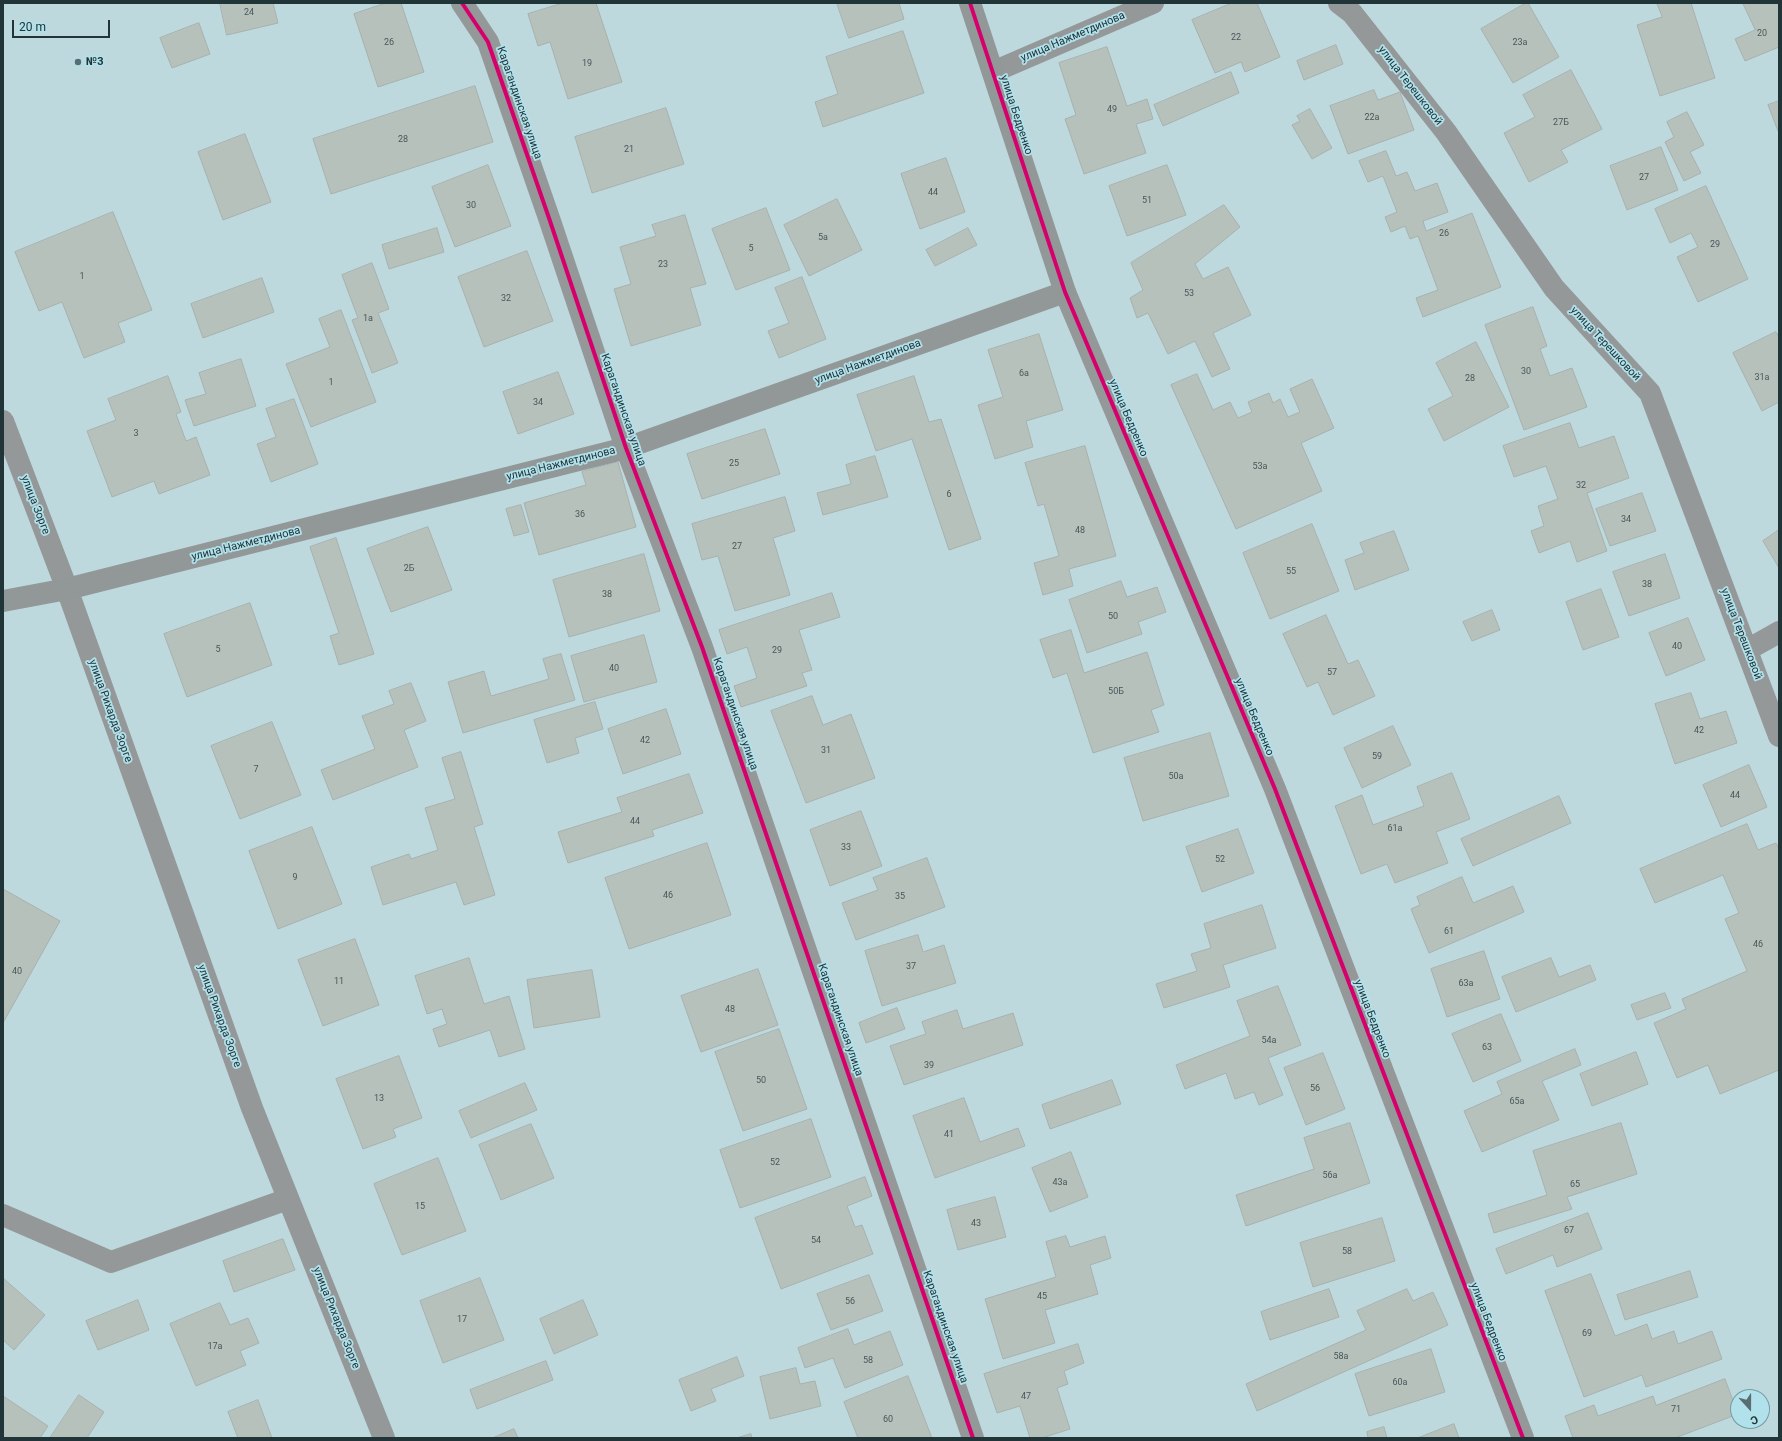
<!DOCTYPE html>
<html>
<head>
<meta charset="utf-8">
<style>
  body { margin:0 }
  #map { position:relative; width:1782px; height:1441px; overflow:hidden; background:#bed9de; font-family:Roboto,sans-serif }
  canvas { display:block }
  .frame { position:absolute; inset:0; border:4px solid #213438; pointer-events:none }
  .north { position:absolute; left:1730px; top:1389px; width:40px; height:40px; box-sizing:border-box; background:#b1e1eb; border:1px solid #779ca3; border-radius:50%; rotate:159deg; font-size:11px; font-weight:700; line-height:16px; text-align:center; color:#213438 }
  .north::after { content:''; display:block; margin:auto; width:14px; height:18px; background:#586e72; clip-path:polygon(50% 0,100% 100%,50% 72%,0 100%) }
  .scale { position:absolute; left:12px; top:20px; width:98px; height:18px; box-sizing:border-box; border:2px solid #213438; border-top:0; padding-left:5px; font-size:12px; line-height:14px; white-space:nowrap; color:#213438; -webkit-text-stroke:3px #b1e1eb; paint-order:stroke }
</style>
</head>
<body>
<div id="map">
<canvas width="1782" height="1441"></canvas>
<div class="frame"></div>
<div class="north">С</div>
<div class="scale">20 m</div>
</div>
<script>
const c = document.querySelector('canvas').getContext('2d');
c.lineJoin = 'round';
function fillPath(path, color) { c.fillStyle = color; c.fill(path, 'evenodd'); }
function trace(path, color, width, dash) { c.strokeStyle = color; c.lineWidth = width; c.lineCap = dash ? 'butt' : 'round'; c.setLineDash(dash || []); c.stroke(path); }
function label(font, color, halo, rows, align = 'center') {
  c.font = font + ' Roboto,sans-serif'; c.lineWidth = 3.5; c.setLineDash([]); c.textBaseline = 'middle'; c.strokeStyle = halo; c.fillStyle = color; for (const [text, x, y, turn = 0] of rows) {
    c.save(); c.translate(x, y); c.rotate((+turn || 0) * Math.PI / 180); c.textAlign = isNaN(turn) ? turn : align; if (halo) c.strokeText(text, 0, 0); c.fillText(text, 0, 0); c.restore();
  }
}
const building = new Path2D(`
  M 220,3 L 273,3 L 278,23 L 227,35 Z
  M 386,3 L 401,3 L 424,72 L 378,87 L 354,14 Z
  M 563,3 L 596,3 L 622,82 L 568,99 L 550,42 L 538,46 L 528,14 Z
  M 837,3 L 899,3 L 904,19 L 849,38 Z
  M 1232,3 L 1257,3 L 1280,57 L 1245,72 L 1241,62 L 1215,73 L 1192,20 Z
  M 1526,3 L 1528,3 L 1559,57 L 1513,83 L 1481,29 Z
  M 1657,3 L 1691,3 L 1715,78 L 1660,96 L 1637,25 L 1662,17 Z
  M 1743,3 L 1779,3 L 1779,47 L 1745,61 L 1735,39 L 1755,30 Z
  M 199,23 L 210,54 L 172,68 L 160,38 Z
  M 903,31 L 924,93 L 823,127 L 815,102 L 838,94 L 826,57 Z
  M 1336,45 L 1343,64 L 1304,80 L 1297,61 Z
  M 1107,47 L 1127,106 L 1147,99 L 1153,119 L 1136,124 L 1146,153 L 1084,174 L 1065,119 L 1076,115 L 1059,63 Z
  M 1571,70 L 1602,129 L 1561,150 L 1568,162 L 1529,182 L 1504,133 L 1535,117 L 1523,95 Z
  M 1231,72 L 1239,93 L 1163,126 L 1154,105 Z
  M 475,86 L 493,142 L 331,194 L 313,139 Z
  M 1374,90 L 1378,100 L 1400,92 L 1414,130 L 1348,154 L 1330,106 Z
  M 1779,101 L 1779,131 L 1778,131 L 1768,105 Z
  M 666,108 L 684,164 L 592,193 L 575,137 Z
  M 1310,109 L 1332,148 L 1312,159 L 1292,125 L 1300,121 L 1297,116 Z
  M 1687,112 L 1704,145 L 1690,152 L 1701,173 L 1684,181 L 1665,142 L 1674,137 L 1667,122 Z
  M 245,134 L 271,202 L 223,220 L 198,152 Z
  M 1661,147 L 1678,190 L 1627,210 L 1610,166 Z
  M 1386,151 L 1396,176 L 1407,172 L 1415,191 L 1437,183 L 1448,212 L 1423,221 L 1426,231 L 1472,213 L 1501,287 L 1423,317 L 1416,298 L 1438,290 L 1418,236 L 1410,239 L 1405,226 L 1391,232 L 1385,217 L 1397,212 L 1383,176 L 1368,182 L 1359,161 Z
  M 946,158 L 965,212 L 920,229 L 901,174 Z
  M 488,165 L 511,226 L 455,247 L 432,187 Z
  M 1167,165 L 1186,215 L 1127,236 L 1109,186 Z
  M 1706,186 L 1748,279 L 1698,302 L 1677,257 L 1698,247 L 1691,233 L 1670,243 L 1655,209 Z
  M 837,199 L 862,250 L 809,276 L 784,225 Z
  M 1224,205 L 1240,227 L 1195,264 L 1203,279 L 1228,267 L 1251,315 L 1213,333 L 1230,369 L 1212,377 L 1195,341 L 1168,354 L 1148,313 L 1137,318 L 1130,298 L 1143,290 L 1131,263 Z
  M 766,208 L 790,270 L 736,290 L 712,229 Z
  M 113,212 L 152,310 L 118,323 L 125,342 L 84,358 L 62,302 L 39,311 L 15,252 Z
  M 685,215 L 706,284 L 690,288 L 701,325 L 631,346 L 614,289 L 631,284 L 620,247 L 656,236 L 652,225 Z
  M 437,228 L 444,252 L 389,269 L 382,245 Z
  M 968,228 L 977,245 L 935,266 L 926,250 Z
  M 527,251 L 553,321 L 484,347 L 458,277 Z
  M 372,263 L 389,309 L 378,313 L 398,363 L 372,373 L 352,320 L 358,318 L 342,275 Z
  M 802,277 L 826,339 L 779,358 L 768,331 L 789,323 L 775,288 Z
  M 262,278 L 274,312 L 203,338 L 191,304 Z
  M 1533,307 L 1547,346 L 1540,349 L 1550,376 L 1572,368 L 1587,407 L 1524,430 L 1485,325 Z
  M 341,310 L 376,402 L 311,427 L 286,364 L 330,347 L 319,319 Z
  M 1776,332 L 1779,337 L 1779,402 L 1762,411 L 1733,353 Z
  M 1039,334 L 1063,410 L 1026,421 L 1033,447 L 995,459 L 978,405 L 1003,397 L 988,350 Z
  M 1476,342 L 1509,407 L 1444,441 L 1428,409 L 1453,396 L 1436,363 Z
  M 241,359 L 256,406 L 194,426 L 185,400 L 206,394 L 199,373 Z
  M 558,372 L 574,414 L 518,434 L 503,392 Z
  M 1197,374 L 1213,410 L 1230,402 L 1238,418 L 1252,412 L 1248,402 L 1269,393 L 1273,403 L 1280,399 L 1288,417 L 1300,412 L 1290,389 L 1312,379 L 1334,428 L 1301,443 L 1322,491 L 1236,529 L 1171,385 Z
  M 168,376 L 181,412 L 176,414 L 186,441 L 196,437 L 210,475 L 159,494 L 154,481 L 112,497 L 87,431 L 116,420 L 108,399 Z
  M 914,376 L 929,422 L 941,419 L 981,539 L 949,550 L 912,439 L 876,451 L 857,395 Z
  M 294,399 L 318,464 L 271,482 L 257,444 L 276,437 L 266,409 Z
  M 1570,423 L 1579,448 L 1614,436 L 1629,478 L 1587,493 L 1607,551 L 1577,562 L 1570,541 L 1539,553 L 1531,531 L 1544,526 L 1538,506 L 1558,499 L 1546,466 L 1514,477 L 1503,446 Z
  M 765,429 L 780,474 L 702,499 L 687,454 Z
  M 1085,446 L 1116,556 L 1069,569 L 1073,586 L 1043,595 L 1034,563 L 1059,556 L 1044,504 L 1038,506 L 1025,463 Z
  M 875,456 L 888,497 L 823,515 L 817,493 L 851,484 L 846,465 Z
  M 618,462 L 636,527 L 539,555 L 524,503 L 586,485 L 582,472 Z
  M 1642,493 L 1656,531 L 1610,546 L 1596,509 Z
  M 785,497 L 795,531 L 773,538 L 790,595 L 735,611 L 718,556 L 702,560 L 692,524 Z
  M 521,505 L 529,532 L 514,536 L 506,509 Z
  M 1312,524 L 1339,591 L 1270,619 L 1243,553 Z
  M 428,527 L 452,590 L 391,612 L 367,549 Z
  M 1779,530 L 1779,568 L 1763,541 Z
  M 1394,531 L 1409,570 L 1355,590 L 1345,560 L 1364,553 L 1360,543 Z
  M 336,538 L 374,654 L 339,665 L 330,636 L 339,633 L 310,547 Z
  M 644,554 L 660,611 L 569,637 L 553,580 Z
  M 1665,554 L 1680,598 L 1629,616 L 1613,572 Z
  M 1121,581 L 1127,597 L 1157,587 L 1166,612 L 1138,622 L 1142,634 L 1087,653 L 1069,600 Z
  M 1601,589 L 1619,637 L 1583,650 L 1566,602 Z
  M 832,593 L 840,617 L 799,630 L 812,670 L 802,673 L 807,686 L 741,707 L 734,686 L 757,678 L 747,647 L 727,654 L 719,630 Z
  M 250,603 L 272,665 L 187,697 L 164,634 Z
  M 1492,610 L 1500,630 L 1472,641 L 1463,622 Z
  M 1326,615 L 1348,664 L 1358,660 L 1375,696 L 1333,715 L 1318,682 L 1307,687 L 1283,634 Z
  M 1688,618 L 1705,660 L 1666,676 L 1649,633 Z
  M 1071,630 L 1084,673 L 1147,652 L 1164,705 L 1151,710 L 1159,732 L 1093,753 L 1067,673 L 1053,678 L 1040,640 Z
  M 644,635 L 657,682 L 584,702 L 571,656 Z
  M 561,654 L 575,700 L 463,733 L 448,682 L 484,671 L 491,696 L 549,679 L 543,659 Z
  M 411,683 L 426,721 L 404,730 L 418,767 L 333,800 L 321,770 L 375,749 L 362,716 L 394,704 L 389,691 Z
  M 1691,693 L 1700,719 L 1726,711 L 1737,743 L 1675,764 L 1655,704 Z
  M 812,696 L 823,725 L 851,714 L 875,778 L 806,803 L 771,711 Z
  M 595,702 L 603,729 L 575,738 L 579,753 L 547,763 L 534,720 Z
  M 666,709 L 681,754 L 623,774 L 608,729 Z
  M 272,722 L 301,795 L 240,819 L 211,746 Z
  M 1393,726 L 1411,765 L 1362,788 L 1344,748 Z
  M 1210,733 L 1229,796 L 1143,821 L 1124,758 Z
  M 461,752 L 483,824 L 474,827 L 495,895 L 464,905 L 456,882 L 383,905 L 371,867 L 409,854 L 411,859 L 438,850 L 425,808 L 455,799 L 442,758 Z
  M 1749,765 L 1767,807 L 1721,827 L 1703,785 Z
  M 1452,773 L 1470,819 L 1436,832 L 1448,863 L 1395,883 L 1387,864 L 1361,874 L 1335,806 L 1362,795 L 1373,825 L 1424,806 L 1417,787 Z
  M 689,774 L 703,813 L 652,830 L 654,836 L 568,863 L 558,832 L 622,812 L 617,798 Z
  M 1559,796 L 1571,823 L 1473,866 L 1461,839 Z
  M 861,811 L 882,866 L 830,886 L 810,830 Z
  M 1747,824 L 1758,850 L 1776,843 L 1779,849 L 1779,1070 L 1720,1094 L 1708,1065 L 1677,1078 L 1654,1023 L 1686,1009 L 1682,999 L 1747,971 L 1725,919 L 1739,913 L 1723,875 L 1655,903 L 1640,869 Z
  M 312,827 L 342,904 L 278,929 L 249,851 Z
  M 1238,829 L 1254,873 L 1202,892 L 1186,847 Z
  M 707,843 L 731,915 L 629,949 L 605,878 Z
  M 927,858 L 945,907 L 856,940 L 842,903 L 878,890 L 873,878 Z
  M 1462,877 L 1473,903 L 1513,886 L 1524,912 L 1429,953 L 1411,909 L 1420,905 L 1417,897 Z
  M 3,889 L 60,921 L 3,1023 Z
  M 1262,905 L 1276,948 L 1223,965 L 1230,987 L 1164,1008 L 1156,984 L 1197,971 L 1191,954 L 1211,948 L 1204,924 Z
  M 918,935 L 923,952 L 944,945 L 956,983 L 882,1006 L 865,951 Z
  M 355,939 L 379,1005 L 323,1026 L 298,960 Z
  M 1484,951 L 1500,999 L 1447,1017 L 1431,969 Z
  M 469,958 L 484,1004 L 509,996 L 525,1049 L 499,1057 L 490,1030 L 439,1047 L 433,1029 L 447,1024 L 442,1009 L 427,1014 L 415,976 Z
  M 1551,958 L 1559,977 L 1590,965 L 1596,980 L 1516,1012 L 1502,977 Z
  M 758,969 L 778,1025 L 701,1052 L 681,996 Z
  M 592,970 L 600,1017 L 534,1028 L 527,980 Z
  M 1278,986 L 1301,1045 L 1268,1058 L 1283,1095 L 1259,1105 L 1254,1092 L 1235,1099 L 1226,1073 L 1185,1089 L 1176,1065 L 1250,1036 L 1237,1001 Z
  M 1665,993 L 1671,1008 L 1637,1020 L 1631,1005 Z
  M 897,1008 L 905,1029 L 866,1043 L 859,1023 Z
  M 957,1010 L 963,1029 L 1013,1013 L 1023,1045 L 904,1085 L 890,1046 L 926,1034 L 922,1022 Z
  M 1501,1014 L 1521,1061 L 1473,1082 L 1452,1034 Z
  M 779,1029 L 807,1109 L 743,1131 L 715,1052 Z
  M 1575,1049 L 1581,1065 L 1542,1081 L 1559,1120 L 1482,1152 L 1464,1111 L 1502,1094 L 1497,1082 Z
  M 1636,1052 L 1648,1084 L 1592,1106 L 1580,1074 Z
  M 1323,1053 L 1345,1109 L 1306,1125 L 1284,1068 Z
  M 399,1056 L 422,1118 L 393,1129 L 396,1137 L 363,1149 L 336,1079 Z
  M 1112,1080 L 1121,1104 L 1050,1129 L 1042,1105 Z
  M 525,1083 L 537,1110 L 471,1138 L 459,1111 Z
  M 964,1098 L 980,1142 L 1018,1128 L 1025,1146 L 935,1178 L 913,1116 Z
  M 811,1119 L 831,1177 L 740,1208 L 720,1150 Z
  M 1350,1123 L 1370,1183 L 1246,1226 L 1236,1195 L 1314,1169 L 1304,1138 Z
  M 1621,1123 L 1637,1174 L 1567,1197 L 1572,1209 L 1494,1233 L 1488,1214 L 1547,1195 L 1533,1151 Z
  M 531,1124 L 554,1178 L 501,1200 L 479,1145 Z
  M 1071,1152 L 1088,1197 L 1050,1212 L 1032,1168 Z
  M 438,1158 L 466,1231 L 402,1255 L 374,1184 Z
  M 865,1177 L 872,1196 L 847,1206 L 855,1227 L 862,1225 L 873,1254 L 781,1289 L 755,1218 Z
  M 995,1197 L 1006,1237 L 958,1250 L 947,1210 Z
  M 1588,1213 L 1602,1249 L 1557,1267 L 1553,1255 L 1506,1274 L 1496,1249 Z
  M 1382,1218 L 1395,1261 L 1313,1287 L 1300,1243 Z
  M 1066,1236 L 1070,1247 L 1105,1236 L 1111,1258 L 1090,1265 L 1098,1294 L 1045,1310 L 1055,1343 L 1003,1359 L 985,1299 L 1056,1277 L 1046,1242 Z
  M 283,1239 L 295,1270 L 234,1292 L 223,1261 Z
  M 1690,1271 L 1698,1297 L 1625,1320 L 1617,1295 Z
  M 1591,1274 L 1615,1336 L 1647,1324 L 1652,1339 L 1674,1331 L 1678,1344 L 1712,1331 L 1722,1359 L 1646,1387 L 1642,1375 L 1584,1397 L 1545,1291 Z
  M 869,1275 L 883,1311 L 831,1330 L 817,1294 Z
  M 3,1278 L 45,1315 L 14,1350 L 3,1340 Z
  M 480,1278 L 504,1340 L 443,1363 L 420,1301 Z
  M 1329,1289 L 1339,1317 L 1270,1340 L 1261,1312 Z
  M 1407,1289 L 1413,1301 L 1433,1292 L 1448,1325 L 1257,1411 L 1246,1384 L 1366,1330 L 1357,1311 Z
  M 138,1300 L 149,1330 L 98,1350 L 86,1321 Z
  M 583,1300 L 598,1335 L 554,1354 L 540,1319 Z
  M 220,1303 L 230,1325 L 248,1318 L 259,1343 L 240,1351 L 246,1365 L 196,1386 L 170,1324 Z
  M 848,1329 L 854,1345 L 890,1331 L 903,1365 L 845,1388 L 833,1358 L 805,1368 L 798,1348 Z
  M 1078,1344 L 1084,1363 L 1064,1371 L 1068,1384 L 1057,1388 L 1070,1429 L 1042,1438 L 1030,1438 L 1020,1406 L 997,1413 L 984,1374 Z
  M 1431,1349 L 1445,1392 L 1369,1416 L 1355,1374 Z
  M 737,1357 L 744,1376 L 711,1389 L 716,1401 L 691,1411 L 679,1380 Z
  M 546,1361 L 553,1380 L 477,1409 L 470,1390 Z
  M 796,1368 L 800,1384 L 815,1381 L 821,1406 L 770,1419 L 760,1377 Z
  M 908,1376 L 932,1438 L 858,1438 L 844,1402 Z
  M 1725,1379 L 1738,1414 L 1675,1438 L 1573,1438 L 1565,1416 L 1594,1405 L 1598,1416 L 1653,1396 L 1656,1405 Z
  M 79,1395 L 104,1412 L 87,1438 L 50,1438 Z
  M 3,1396 L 48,1426 L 40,1438 L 3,1438 Z
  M 258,1400 L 272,1438 L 238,1438 L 228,1412 Z
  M 1454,1424 L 1459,1438 L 1418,1438 Z
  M 1384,1427 L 1387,1438 L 1368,1438 L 1367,1432 Z
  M 514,1429 L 518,1438 L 493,1438 Z
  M 751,1434 L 752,1438 L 737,1438 Z`);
const street = new Path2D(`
  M 462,3 L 488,42 L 550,221 L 626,448 L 702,647 L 973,1438
  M 1339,3 L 1352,13 L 1446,132 L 1554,288 L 1650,393 L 1779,736
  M 993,72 L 1153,3
  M 1065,292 L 1275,789 L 1523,1438
  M 3,421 L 67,589 L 252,1108 L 384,1438
  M 1747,650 L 1779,632
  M 3,1215 L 111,1262 L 288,1199`);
const secondary = new Path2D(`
  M 3,601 L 67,589 L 626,448 L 1065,292 L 970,3`);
const cycleway = new Path2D(`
  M 462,3 L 488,42 L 550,221 L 626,448 L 702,647 L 973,1438
  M 970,3 L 1065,292 L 1275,789 L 1523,1438`);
const markers = [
  [78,62,4,"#586e72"]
];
const numberNames = [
  ["24",249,13],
  ["20",1762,34],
  ["22",1236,38],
  ["26",389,43],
  ["23а",1520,43],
  ["19",587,64],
  ["49",1112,110],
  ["22а",1372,118],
  ["27Б",1561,123],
  ["28",403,140],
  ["21",629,150],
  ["27",1644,178],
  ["44",933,193],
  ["51",1147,201],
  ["30",471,206],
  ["26",1444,234],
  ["5а",823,238],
  ["29",1715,245],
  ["5",751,249],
  ["23",663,265],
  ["1",82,277],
  ["53",1189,294],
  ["32",506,299],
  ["1а",368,319],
  ["30",1526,372],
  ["6а",1024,374],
  ["31а",1762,378],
  ["28",1470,379],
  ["1",331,383],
  ["34",538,403],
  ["3",136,434],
  ["25",734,464],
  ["53а",1260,467],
  ["32",1581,486],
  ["6",949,495],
  ["36",580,515],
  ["34",1626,520],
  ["48",1080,531],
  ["27",737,547],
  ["2Б",409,569],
  ["55",1291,572],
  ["38",1647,585],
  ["38",607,595],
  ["50",1113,617],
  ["40",1677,647],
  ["5",218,650],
  ["29",777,651],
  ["40",614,669],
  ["57",1332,673],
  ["50Б",1116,692],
  ["42",1699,731],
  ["42",645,741],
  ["31",826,751],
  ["59",1377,757],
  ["7",256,770],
  ["50а",1176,777],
  ["44",1735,796],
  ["44",635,822],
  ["61а",1395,829],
  ["33",846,848],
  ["52",1220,860],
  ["9",295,878],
  ["46",668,896],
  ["35",900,897],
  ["61",1449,932],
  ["46",1758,945],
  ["37",911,967],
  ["40",17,972],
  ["11",339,982],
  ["63а",1466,984],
  ["48",730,1010],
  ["54а",1269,1041],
  ["63",1487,1048],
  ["39",929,1066],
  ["50",761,1081],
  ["56",1315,1089],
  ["13",379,1099],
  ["65а",1517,1102],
  ["41",949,1135],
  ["52",775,1163],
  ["56а",1330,1176],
  ["43а",1060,1183],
  ["65",1575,1185],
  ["15",420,1207],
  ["43",976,1224],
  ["67",1569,1231],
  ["54",816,1241],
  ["58",1347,1252],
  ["45",1042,1297],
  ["56",850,1302],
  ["17",462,1320],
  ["69",1587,1334],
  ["17а",215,1347],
  ["58а",1341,1357],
  ["58",868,1361],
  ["60а",1400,1383],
  ["47",1026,1397],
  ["71",1676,1410],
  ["60",888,1420]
];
const streetNames = [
  ["улица Нажметдинова",1073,37,-23],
  ["улица Терешковой",1410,86,52],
  ["Карагандинская улица",519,103,71],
  ["улица Бедренко",1016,115,72],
  ["улица Терешковой",1605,344,47],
  ["улица Нажметдинова",868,362,-20],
  ["Карагандинская улица",623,410,71],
  ["улица Бедренко",1128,418,67],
  ["улица Нажметдинова",561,464,-14],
  ["улица Зорге",35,505,69],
  ["улица Нажметдинова",246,544,-14],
  ["улица Терешковой",1741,634,69],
  ["улица Рихарда Зорге",110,711,70],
  ["Карагандинская улица",735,714,71],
  ["улица Бедренко",1254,717,67],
  ["улица Рихарда Зорге",219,1016,70],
  ["улица Бедренко",1372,1019,69],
  ["Карагандинская улица",840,1020,71],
  ["улица Рихарда Зорге",336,1318,68],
  ["улица Бедренко",1488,1322,69],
  ["Карагандинская улица",945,1327,71]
];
const poiNames = [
  ["№3",86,62]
];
fillPath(building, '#b7c1bc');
trace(building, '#a7b1ac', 1);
trace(street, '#959898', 22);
trace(secondary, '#929898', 22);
trace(cycleway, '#d6006c', 4);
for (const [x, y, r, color] of markers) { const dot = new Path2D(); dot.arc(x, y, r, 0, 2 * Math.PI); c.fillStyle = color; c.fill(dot); trace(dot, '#b1e1eb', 1.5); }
label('9px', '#465759', null, numberNames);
label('11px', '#213438', '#b1e1eb', streetNames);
label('bold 11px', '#213438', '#b1e1eb', poiNames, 'left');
</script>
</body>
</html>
